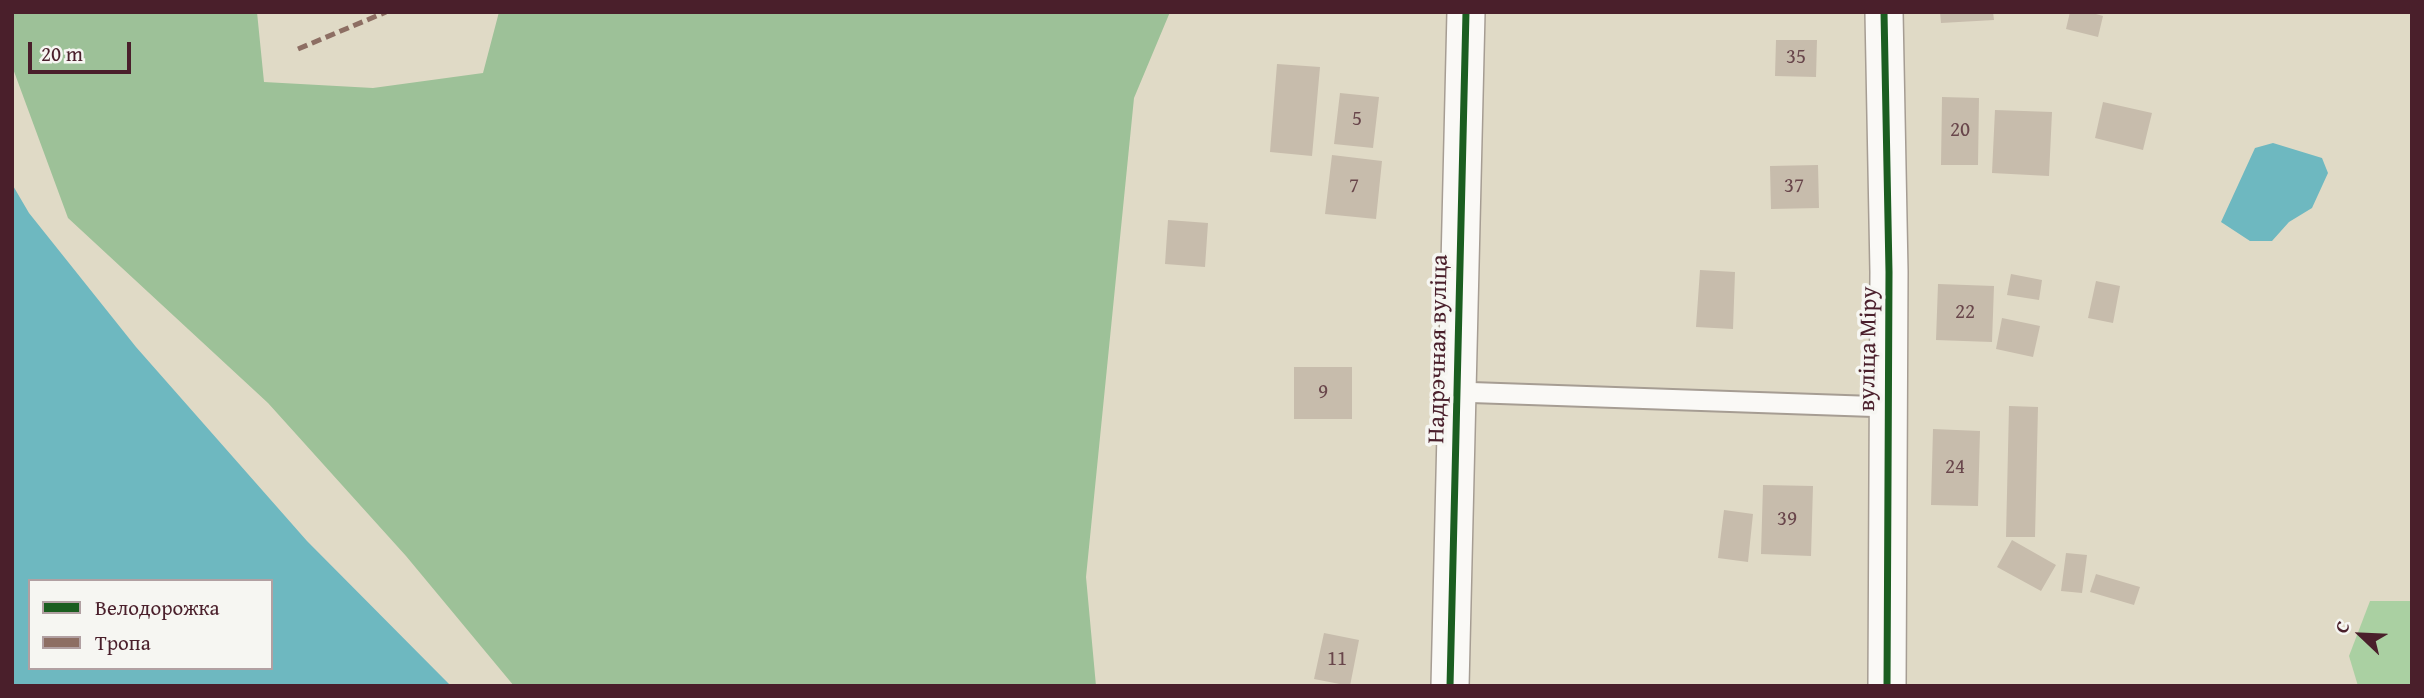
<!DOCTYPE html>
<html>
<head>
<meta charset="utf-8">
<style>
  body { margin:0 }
  #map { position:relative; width:2424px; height:698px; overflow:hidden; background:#e0dac6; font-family:"Gentium Book Plus",serif }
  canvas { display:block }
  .frame { position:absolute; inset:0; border:14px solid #4a1f2b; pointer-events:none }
  .legend { position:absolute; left:28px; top:579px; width:245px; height:91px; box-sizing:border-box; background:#f6f6f2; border:2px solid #b1a0a2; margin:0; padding:9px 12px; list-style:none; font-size:21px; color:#4a1f2b }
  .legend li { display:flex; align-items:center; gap:14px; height:35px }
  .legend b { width:35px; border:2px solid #b1a0a2 }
  .north { position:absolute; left:2326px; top:600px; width:70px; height:70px; -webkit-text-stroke:5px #f6f6f2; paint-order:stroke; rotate:293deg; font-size:19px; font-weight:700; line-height:28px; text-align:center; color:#4a1f2b }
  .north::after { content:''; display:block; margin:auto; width:24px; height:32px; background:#4a1f2b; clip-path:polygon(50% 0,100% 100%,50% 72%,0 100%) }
  .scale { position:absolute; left:28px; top:42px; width:103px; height:32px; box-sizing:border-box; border:4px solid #4a1f2b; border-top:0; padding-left:9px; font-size:21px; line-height:24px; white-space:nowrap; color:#4a1f2b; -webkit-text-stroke:5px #f6f6f2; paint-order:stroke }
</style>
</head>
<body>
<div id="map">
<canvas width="2424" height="698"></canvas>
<div class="frame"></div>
<ul class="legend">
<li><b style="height:9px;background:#1b5e20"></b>Велодорожка</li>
<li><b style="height:9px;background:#8d6e63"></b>Тропа</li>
</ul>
<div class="north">С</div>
<div class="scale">20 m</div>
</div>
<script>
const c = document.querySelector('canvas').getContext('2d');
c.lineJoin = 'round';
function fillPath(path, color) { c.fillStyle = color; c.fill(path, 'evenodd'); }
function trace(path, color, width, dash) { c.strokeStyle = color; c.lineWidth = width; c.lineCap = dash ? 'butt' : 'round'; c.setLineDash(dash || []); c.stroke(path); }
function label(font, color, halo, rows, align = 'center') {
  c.font = font + ' "Gentium Book Plus",serif'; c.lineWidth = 7; c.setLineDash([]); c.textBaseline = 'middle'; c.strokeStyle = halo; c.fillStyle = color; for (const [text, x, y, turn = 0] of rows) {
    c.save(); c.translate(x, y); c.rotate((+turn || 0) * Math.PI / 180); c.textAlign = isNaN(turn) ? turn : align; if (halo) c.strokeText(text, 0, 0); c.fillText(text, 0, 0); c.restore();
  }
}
const green = new Path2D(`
  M 2370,601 L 2412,601 L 2412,686 L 2358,686 L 2349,656 Z`);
const forest = new Path2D(`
  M 12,12 L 257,12 L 264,82 L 373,88 L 483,73 L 499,12 L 1170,12 L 1134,98 L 1086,577 L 1096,686 L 514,686 L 406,556 L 268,403 L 68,218 L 12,66 Z`);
const water = new Path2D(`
  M 2273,143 L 2322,158 L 2328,173 L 2312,208 L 2289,222 L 2272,241 L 2250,241 L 2221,222 L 2255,148 Z
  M 12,184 L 29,213 L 136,347 L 307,541 L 451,686 L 12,686 ZM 30,581 L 271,581 L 271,668 L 30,668 Z`);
const building = new Path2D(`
  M 1940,12 L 1993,12 L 1994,20 L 1941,23 Z
  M 2070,12 L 2089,12 L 2103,16 L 2098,37 L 2066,29 Z
  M 1776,40 L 1817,40 L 1816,77 L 1775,76 Z
  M 1277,64 L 1320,67 L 1312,156 L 1270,152 Z
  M 1340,93 L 1379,97 L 1373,148 L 1334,144 Z
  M 1942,97 L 1979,98 L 1978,165 L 1941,165 Z
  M 2103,102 L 2152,113 L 2143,150 L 2095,138 Z
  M 1995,110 L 2052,112 L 2049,176 L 1992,173 Z
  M 1332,155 L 1382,161 L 1376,219 L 1325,214 Z
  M 1818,165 L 1819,208 L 1771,209 L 1770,166 Z
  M 1168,220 L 1208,223 L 1205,267 L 1165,264 Z
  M 1700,270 L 1735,272 L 1733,329 L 1696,327 Z
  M 2011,274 L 2042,280 L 2039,300 L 2007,295 Z
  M 2096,281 L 2120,286 L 2113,323 L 2088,318 Z
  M 1938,284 L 1994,286 L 1992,342 L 1936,340 Z
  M 2002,318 L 2040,326 L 2033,357 L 1996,349 Z
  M 1294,367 L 1352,367 L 1352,419 L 1294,419 Z
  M 2009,406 L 2038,407 L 2035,537 L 2006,537 Z
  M 1933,429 L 1980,431 L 1978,506 L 1931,505 Z
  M 1763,485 L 1813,486 L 1811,556 L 1761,554 Z
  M 1724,510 L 1753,514 L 1748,562 L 1718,558 Z
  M 2012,540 L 2056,565 L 2041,591 L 1997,567 Z
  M 2066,553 L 2087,555 L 2082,593 L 2061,591 Z
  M 2096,574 L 2140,587 L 2134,605 L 2090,592 Z
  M 1324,633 L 1359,640 L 1350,686 L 1314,679 Z`);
const lane = new Path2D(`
  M 1457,392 L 1888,407`);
const street = new Path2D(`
  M 1884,12 L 1889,272 L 1887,686
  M 1450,686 L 1466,12`);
const quiet = new Path2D(`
  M 298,49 L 386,12`);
const cycleway = new Path2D(`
  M 1884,12 L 1889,272 L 1887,686
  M 1450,686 L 1466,12`);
const numberNames = [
  ["35",1796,58],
  ["5",1357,120],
  ["20",1960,131],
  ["7",1354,187],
  ["37",1794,187],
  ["22",1965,313],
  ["9",1323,393],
  ["24",1955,468],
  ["39",1787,520],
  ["11",1337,660]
];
const streetNames = [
  ["Надрэчная вуліца",1439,349,-89],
  ["вуліца Міру",1869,349,-89]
];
fillPath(green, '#aad0a2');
fillPath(forest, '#9dc198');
fillPath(water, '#6eb8c0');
fillPath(building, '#c7bcac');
trace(lane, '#a69d93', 23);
trace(street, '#a69d93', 40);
trace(lane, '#faf9f6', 19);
trace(street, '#faf9f6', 37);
trace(quiet, '#8d6e63', 5, [10, 5]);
trace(cycleway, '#1b5e20', 7);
label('21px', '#69464b', null, numberNames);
label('24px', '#4a1f2b', '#f6f6f2', streetNames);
</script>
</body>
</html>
